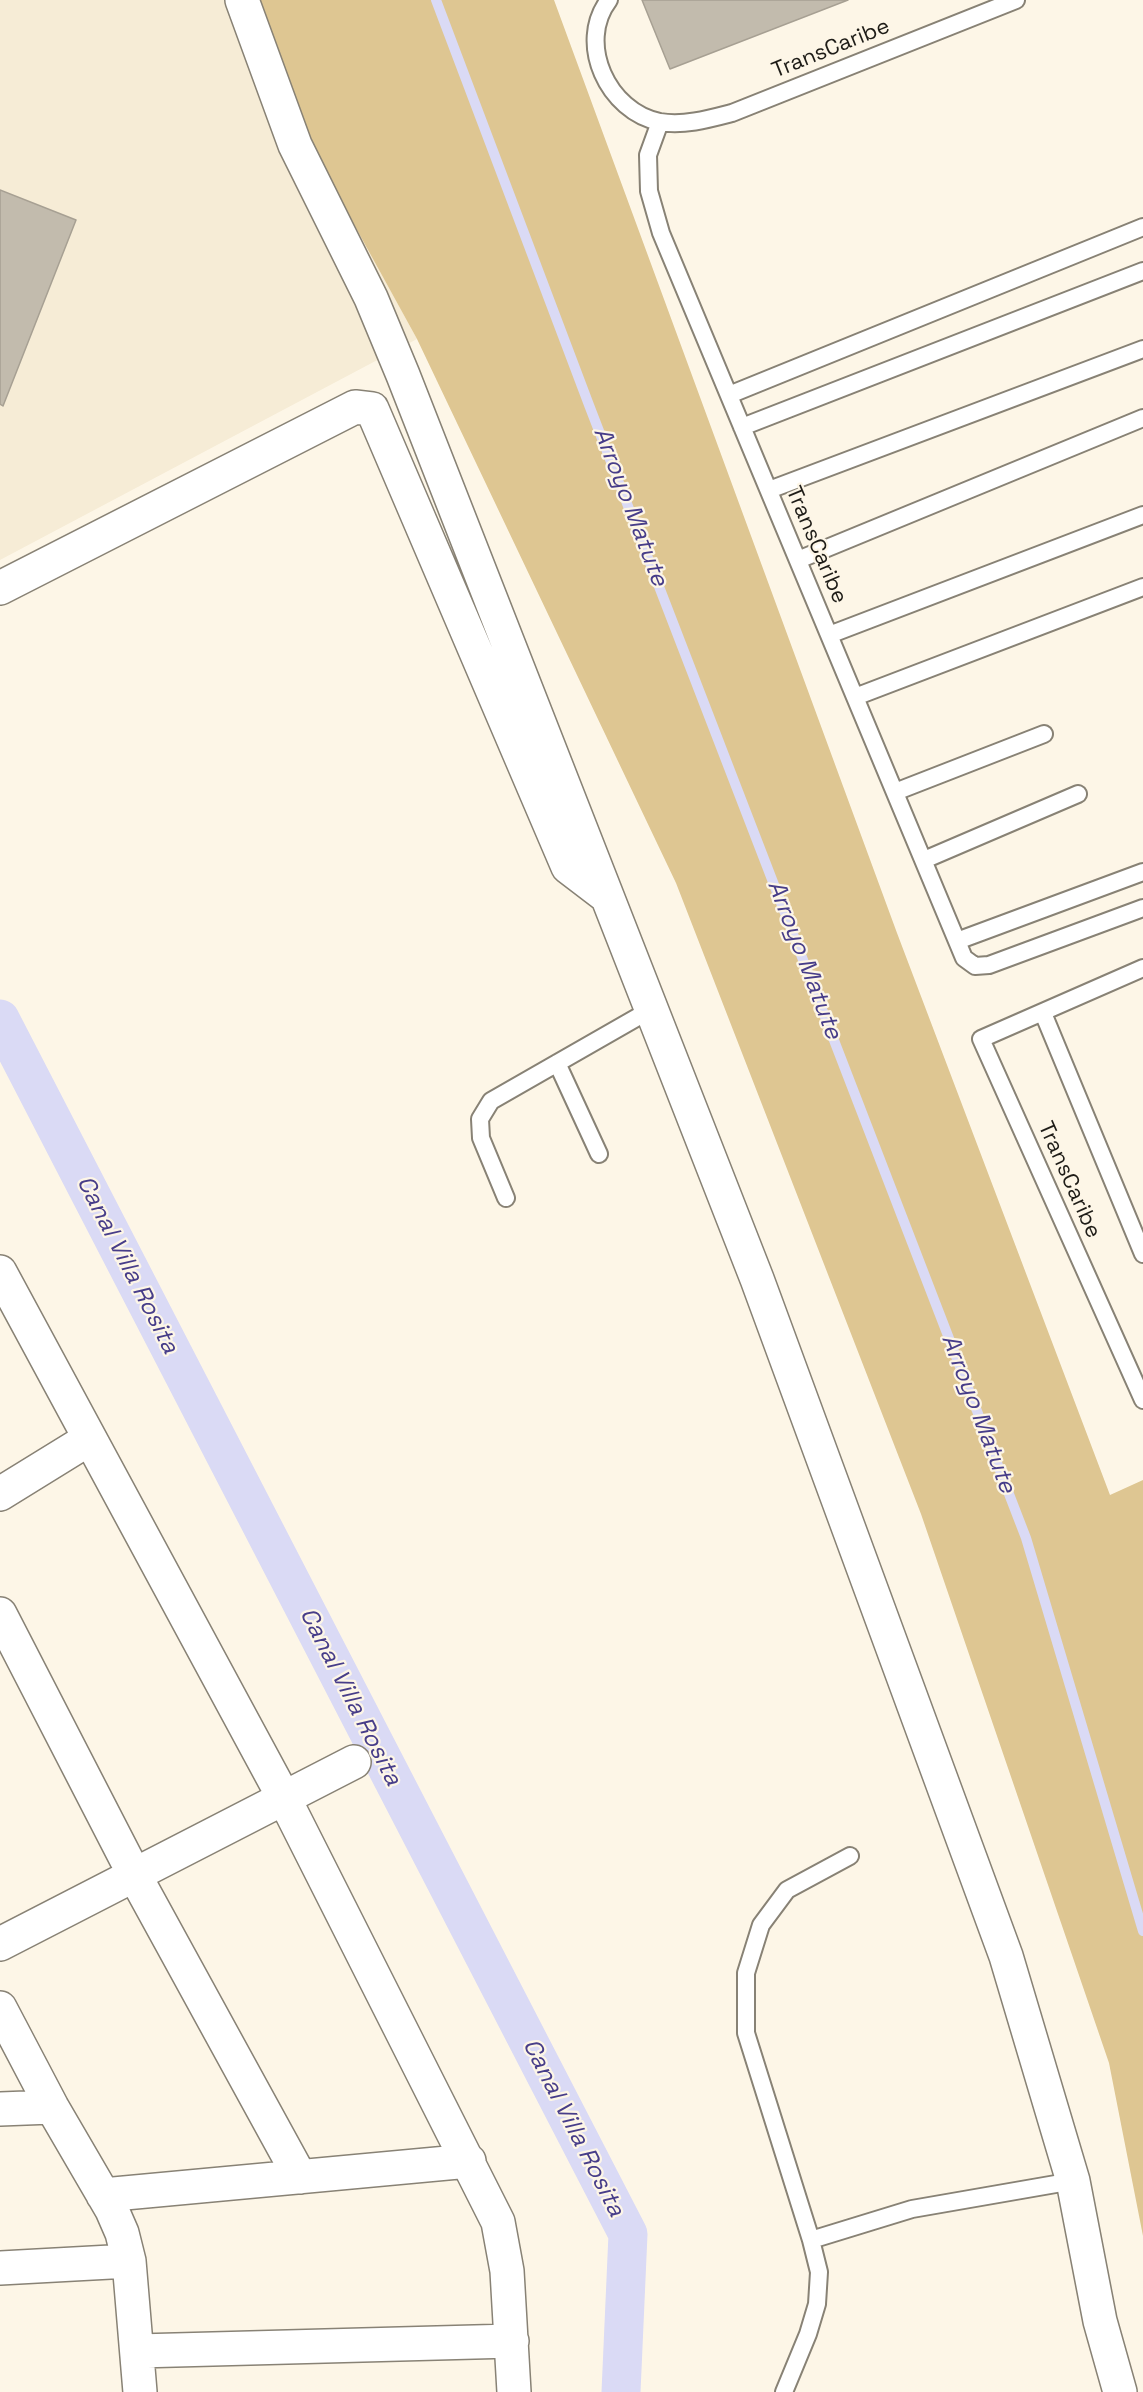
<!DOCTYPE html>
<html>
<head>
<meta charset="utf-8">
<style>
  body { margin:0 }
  canvas { display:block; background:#fdf6e7 }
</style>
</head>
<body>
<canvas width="1143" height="2392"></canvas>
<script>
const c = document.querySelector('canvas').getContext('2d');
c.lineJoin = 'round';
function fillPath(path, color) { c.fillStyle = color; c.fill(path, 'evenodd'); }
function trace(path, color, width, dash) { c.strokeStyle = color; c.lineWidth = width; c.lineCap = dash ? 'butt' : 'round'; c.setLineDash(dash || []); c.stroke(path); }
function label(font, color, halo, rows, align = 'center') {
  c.font = font + ' "Space Grotesk",sans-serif'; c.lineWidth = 4.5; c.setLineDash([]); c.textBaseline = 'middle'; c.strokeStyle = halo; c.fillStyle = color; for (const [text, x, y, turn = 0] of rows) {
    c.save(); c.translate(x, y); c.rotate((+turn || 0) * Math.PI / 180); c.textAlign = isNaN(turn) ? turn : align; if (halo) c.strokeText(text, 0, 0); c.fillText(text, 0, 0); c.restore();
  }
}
const built = new Path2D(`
  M 0,0 L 248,0 L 262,57 L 417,339 L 0,560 Z`);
const green = new Path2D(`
  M 248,0 L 554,0 L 897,933 L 1110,1495 L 1143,1480 L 1143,2236 L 1109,2063 L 921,1514 L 676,883 L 417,339 L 262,57 Z`);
const stream = new Path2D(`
  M 436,0 L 589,405 L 1026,1538 L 1143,1931`);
const canal = new Path2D(`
  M 0,1019 L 628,2234 L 621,2392`);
const building = new Path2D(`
  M 642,0 L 848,0 L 670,69 Z
  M 0,190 L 76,220 L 3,406 L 0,404 Z`);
const service = new Path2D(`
  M 609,0 C 576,43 608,112 660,122 C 684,126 709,119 732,113 L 1016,0
  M 660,122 L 648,155 L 649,191 L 661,233 L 964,958 L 975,966 L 989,965 L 1143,908
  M 729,395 L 1143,227
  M 742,427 L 1143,271
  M 769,490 L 1143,349
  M 798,560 L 1143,418
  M 829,635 L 1143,515
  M 855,697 L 1143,587
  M 895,792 L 1044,734
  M 924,860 L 1078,794
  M 957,941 L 1143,872
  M 1143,968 L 981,1039 L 1143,1400
  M 1043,1013 L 1143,1254
  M 557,1063 L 599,1154
  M 506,1198 L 481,1138 L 480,1119 L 491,1101 L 650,1010
  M 811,2240 L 912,2209 L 1073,2181
  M 784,2392 L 808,2334 L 817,2304 L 819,2272 L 811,2240 L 746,2033 L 746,1973 L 761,1925 L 787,1890 L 850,1856`);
const minor = new Path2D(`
  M 242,0 L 295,145 L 371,298 L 403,375 L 757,1279 L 1006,1956 L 1073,2181 L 1100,2321 L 1120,2392
  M 0,588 L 355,407 L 372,409 L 568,867 L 606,896
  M 0,1272 L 284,1798 L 498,2222 L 507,2271 L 514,2392
  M 0,1494 L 89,1439
  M 0,1614 L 135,1876 L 300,2177
  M 0,1944 L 354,1762
  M 0,2008 L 52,2107 L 112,2210 L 122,2233 L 129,2261 L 140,2392
  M 0,2109 L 52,2107
  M 103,2195 L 469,2161
  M 0,2268 L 129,2261
  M 138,2351 L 512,2341`);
const streetNames = [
  ["TransCaribe",831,49,-22],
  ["TransCaribe",816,545,67],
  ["TransCaribe",1069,1180,66]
];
const waterNames = [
  ["Arroyo Matute",630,507,69],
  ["Arroyo Matute",804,960,69],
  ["Canal Villa Rosita",127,1265,63],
  ["Arroyo Matute",978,1414,69],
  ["Canal Villa Rosita",350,1697,63],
  ["Canal Villa Rosita",573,2128,63]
];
fillPath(built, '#f6ecd6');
fillPath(green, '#dec692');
trace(stream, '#dadaf5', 10);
trace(canal, '#dadaf5', 39);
fillPath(building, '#c2bbad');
trace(building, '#a7a093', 1.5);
trace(service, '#888275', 20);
trace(minor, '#888275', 36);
trace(service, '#fff', 16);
trace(minor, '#fff', 33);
label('22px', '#1e1c17', '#fdf6e7', streetNames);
label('italic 24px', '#473d89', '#fdf6e7', waterNames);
</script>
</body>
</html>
